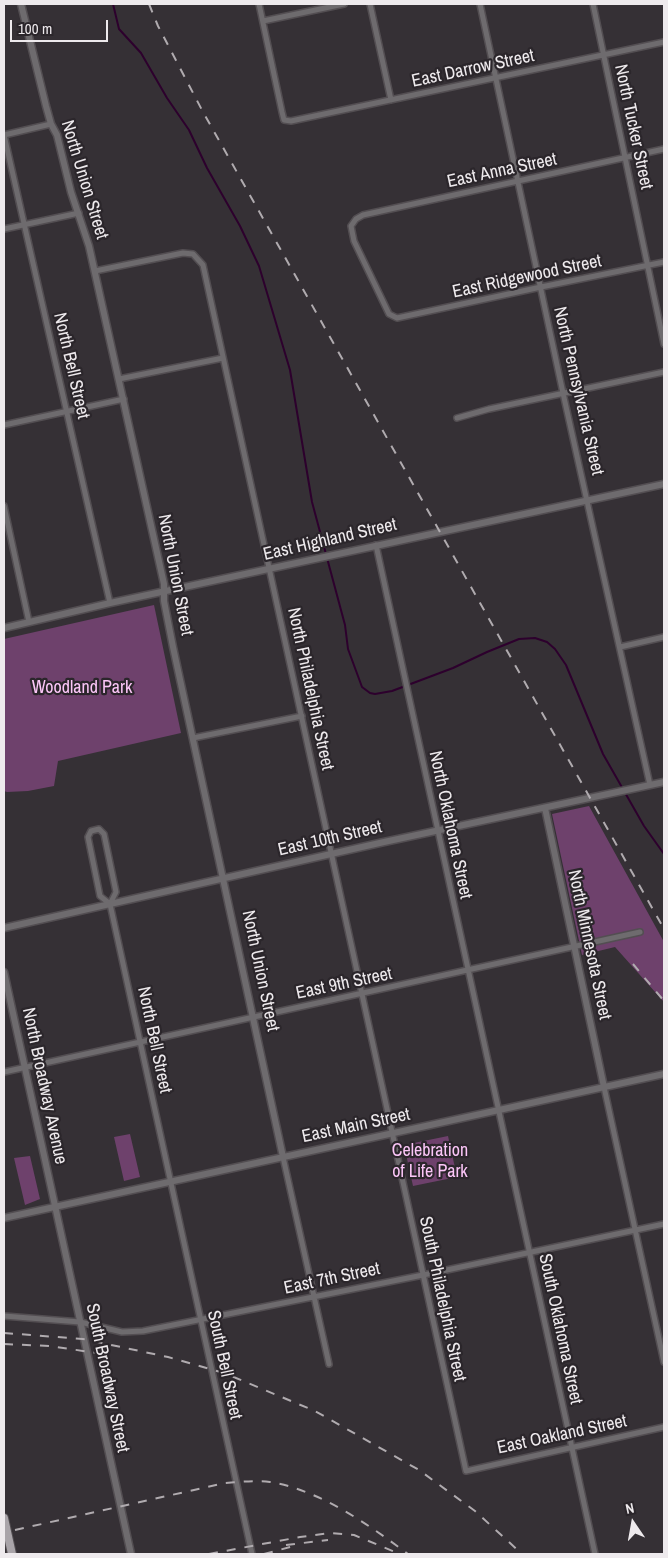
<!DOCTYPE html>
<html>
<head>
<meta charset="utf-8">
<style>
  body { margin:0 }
  #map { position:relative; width:668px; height:1558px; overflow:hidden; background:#353035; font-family:"Archivo Narrow",sans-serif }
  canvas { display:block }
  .frame { position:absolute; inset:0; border:5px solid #eeeaed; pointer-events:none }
  .north { position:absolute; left:608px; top:1498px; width:50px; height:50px; -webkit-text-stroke:4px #2b262b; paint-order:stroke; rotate:348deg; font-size:14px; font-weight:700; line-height:20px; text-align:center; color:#eeeaed }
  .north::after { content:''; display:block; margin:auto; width:18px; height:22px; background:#eeeaed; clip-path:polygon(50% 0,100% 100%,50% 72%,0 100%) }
  .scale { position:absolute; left:10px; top:20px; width:98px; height:22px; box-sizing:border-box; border:2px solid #eeeaed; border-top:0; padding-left:6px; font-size:15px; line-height:18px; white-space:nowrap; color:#eeeaed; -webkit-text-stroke:4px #2b262b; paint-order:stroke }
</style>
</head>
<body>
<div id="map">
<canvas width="668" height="1558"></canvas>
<div class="frame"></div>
<div class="north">N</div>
<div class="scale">100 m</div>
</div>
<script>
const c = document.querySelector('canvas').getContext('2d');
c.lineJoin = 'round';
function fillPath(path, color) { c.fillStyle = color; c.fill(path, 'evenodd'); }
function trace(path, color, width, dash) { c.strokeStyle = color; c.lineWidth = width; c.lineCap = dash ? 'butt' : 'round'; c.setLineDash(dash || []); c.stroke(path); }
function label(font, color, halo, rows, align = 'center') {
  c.font = font + ' "Archivo Narrow",sans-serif'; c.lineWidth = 4.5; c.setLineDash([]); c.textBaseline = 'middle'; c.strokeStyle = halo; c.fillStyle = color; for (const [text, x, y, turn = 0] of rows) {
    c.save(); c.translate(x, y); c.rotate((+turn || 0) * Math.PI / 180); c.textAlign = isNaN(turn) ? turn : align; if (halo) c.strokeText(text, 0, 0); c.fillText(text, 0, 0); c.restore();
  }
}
const green = new Path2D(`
  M 154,605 L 181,733 L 58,761 L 54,786 L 28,791 L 7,792 L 4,791 L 4,639 Z
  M 589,806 L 664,942 L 664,1002 L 615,947 L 582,955 L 552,814 Z
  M 130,1134 L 140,1177 L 124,1181 L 114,1137 Z
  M 448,1136 L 457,1177 L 413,1186 L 404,1145 Z
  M 30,1156 L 40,1199 L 25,1205 L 14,1158 Z`);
const stream = new Path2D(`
  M 113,4 L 119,29 L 141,53 L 167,98 L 189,130 L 207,168 L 240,226 L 259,266 L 290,370 L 312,502 L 345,625 L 348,649 L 362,687 L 370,693 L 375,694 L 392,691 L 453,668 L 487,652 L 519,639 L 535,638 L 547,642 L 555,649 L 566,665 L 603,754 L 644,826 L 664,854`);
const minor = new Path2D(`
  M 259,4 L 282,112 L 284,120 L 291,121 L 664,42
  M 370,4 L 391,100
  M 480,4 L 563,393 L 650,785
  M 593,4 L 664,344
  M 263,21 L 344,4
  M 4,135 L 110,603
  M 4,135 L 51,124
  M 664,149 L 363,215 L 356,219 L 351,226 L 354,241 L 389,314 L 397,318 L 541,287 L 664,262
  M 4,229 L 79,213
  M 95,271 L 183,253 L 193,254 L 203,265 L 466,1471 L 664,1427
  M 119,379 L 223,358
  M 457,418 L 489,409 L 664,372
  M 4,425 L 124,399
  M 4,506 L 29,622
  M 376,545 L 595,1554
  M 620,647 L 664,637
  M 193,738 L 302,716
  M 110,904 L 100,896 L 88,837 L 91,831 L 99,829 L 104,834 L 116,892 L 110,904 L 252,1554
  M 4,1072 L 640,932
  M 604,1087 L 664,1362
  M 283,1157 L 329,1364
  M 4,1316 L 80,1322 L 122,1332 L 143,1331 L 423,1275 L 664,1224`);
const tertiary = new Path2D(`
  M 21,4 L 46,106 L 51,124 L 57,135 L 71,192 L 89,246 L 164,584 L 164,601 L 173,647 L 283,1157
  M 4,628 L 110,603 L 664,484
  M 545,808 L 604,1087
  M 4,928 L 384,842 L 664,782
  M 4,972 L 131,1554
  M 4,1218 L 664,1074`);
const primary = new Path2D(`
  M 4,1518 L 12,1554`);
const rail = new Path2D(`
  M 149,4 L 158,26 L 203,112 L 664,929
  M 633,964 L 664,1001
  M 4,1333 L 83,1339 L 168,1357 L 224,1373 L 315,1411 L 419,1470 L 475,1511 L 522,1554
  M 4,1344 L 49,1346 L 104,1354
  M 15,1530 L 225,1483 C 240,1482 255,1480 270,1482 C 320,1490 369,1525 408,1554
  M 286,1545 L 328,1540
  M 209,1554 L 300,1537 L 330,1533 L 354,1535 L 400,1554
  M 264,1554 L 294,1546`);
const streetNames = [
  ["East Darrow Street",473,69,-12],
  ["North Tucker Street",633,127,78],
  ["East Anna Street",502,171,-12],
  ["North Union Street",84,180,73],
  ["East Ridgewood Street",527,277,-12],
  ["North Bell Street",71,366,77],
  ["North Pennsylvania Street",578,391,77],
  ["East Highland Street",330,540,-13],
  ["North Union Street",175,575,79],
  ["North Philadelphia Street",310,689,78],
  ["North Oklahoma Street",450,825,78],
  ["East 10th Street",330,839,-13],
  ["North Minnesota Street",589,945,78],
  ["North Union Street",260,971,78],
  ["East 9th Street",344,984,-12],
  ["North Bell Street",154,1040,78],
  ["North Broadway Avenue",44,1086,78],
  ["East Main Street",356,1126,-12],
  ["East 7th Street",332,1279,-12],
  ["South Philadelphia Street",442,1299,78],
  ["South Oklahoma Street",560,1329,78],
  ["South Bell Street",224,1365,78],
  ["South Broadway Street",107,1378,78],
  ["East Oakland Street",562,1435,-12]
];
const parkNames = [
  ["Woodland Park",82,688],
  ["Celebration",430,1151],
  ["of Life Park",430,1172]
];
fillPath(green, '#6e416c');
trace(stream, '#2d002d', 2);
trace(minor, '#534e52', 8);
trace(tertiary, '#534e52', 9);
trace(primary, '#534e52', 10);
trace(minor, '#6e6b6e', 5);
trace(tertiary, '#6e6b6e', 6);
trace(primary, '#a9a4a9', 8);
trace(rail, '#b0abaf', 2, [9, 9]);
label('18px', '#eeeaed', '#2b262b', streetNames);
label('18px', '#fcc6f8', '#2b262b', parkNames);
</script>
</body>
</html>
